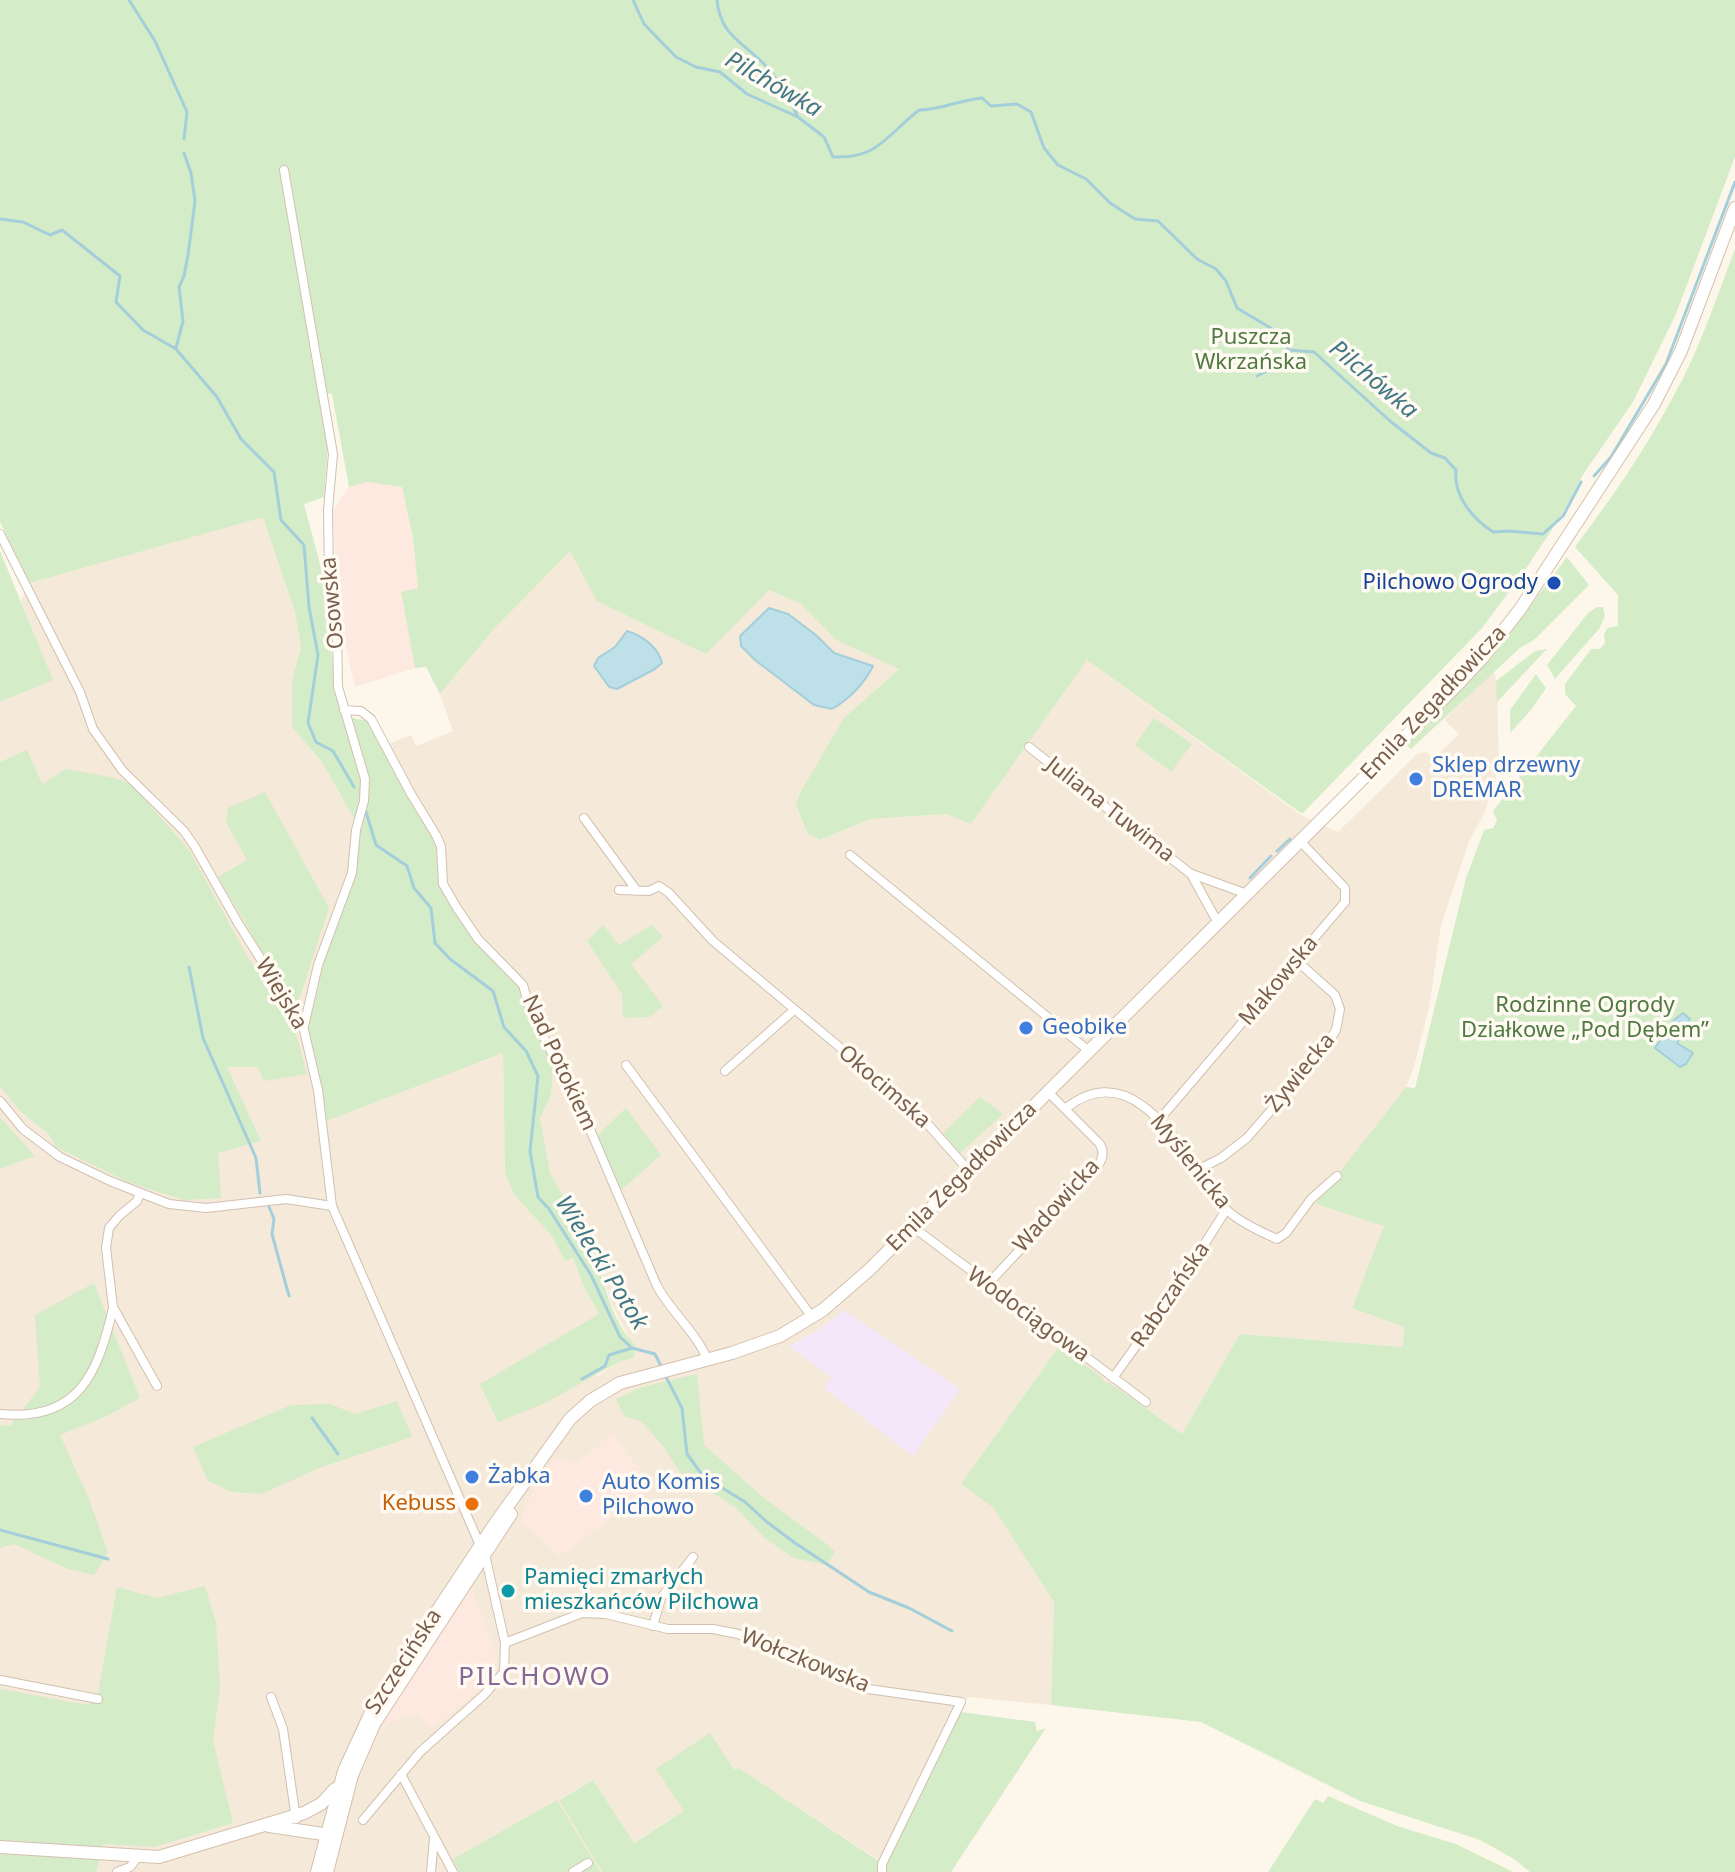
<!DOCTYPE html>
<html>
<head>
<meta charset="utf-8">
<style>
  body { margin:0 }
  canvas { display:block; background:#fdf7eb }
</style>
</head>
<body>
<canvas width="1735" height="1872"></canvas>
<script>
const c = document.querySelector('canvas').getContext('2d');
c.lineJoin = 'round';
function fillPath(path, color) { c.fillStyle = color; c.fill(path, 'evenodd'); }
function trace(path, color, width, dash) { c.strokeStyle = color; c.lineWidth = width; c.lineCap = dash ? 'butt' : 'round'; c.setLineDash(dash || []); c.stroke(path); }
function label(font, color, halo, rows, align = 'center') {
  c.font = font + ' "Noto Sans",sans-serif'; c.lineWidth = 7; c.setLineDash([]); c.textBaseline = 'middle'; c.strokeStyle = halo; c.fillStyle = color; for (const [text, x, y, turn = 0] of rows) {
    c.save(); c.translate(x, y); c.rotate((+turn || 0) * Math.PI / 180); c.textAlign = isNaN(turn) ? turn : align; if (halo) c.strokeText(text, 0, 0); c.fillText(text, 0, 0); c.restore();
  }
}
const residential = new Path2D(`
  M 263,516 L 295,612 L 301,647 L 292,680 L 292,727 L 322,762 L 352,815 L 362,844 L 479,1063 L 503,1053 L 505,1174 L 515,1196 L 551,1235 L 565,1261 L 573,1257 L 584,1287 L 599,1314 L 596,1377 L 621,1361 L 634,1358 L 629,1338 L 611,1303 L 594,1249 L 598,1247 L 575,1204 L 569,1207 L 561,1195 L 550,1173 L 544,1153 L 540,1119 L 551,1095 L 553,1069 L 556,1067 L 516,981 L 488,955 L 454,909 L 383,746 L 411,735 L 416,746 L 453,731 L 440,694 L 493,630 L 570,550 L 769,590 L 801,604 L 836,640 L 899,669 L 844,718 L 796,806 L 807,833 L 820,840 L 870,819 L 946,814 L 971,824 L 1087,660 L 1301,815 L 1338,832 L 1418,753 L 1426,752 L 1434,758 L 1459,734 L 1444,720 L 1494,670 L 1497,686 L 1499,768 L 1484,814 L 1470,839 L 1441,925 L 1429,1008 L 1413,1070 L 1406,1087 L 1388,1113 L 1316,1204 L 1385,1226 L 1352,1308 L 1404,1327 L 1403,1347 L 1240,1334 L 1182,1434 L 1110,1383 L 1106,1383 L 1058,1347 L 961,1484 L 993,1506 L 1054,1602 L 1051,1705 L 968,1697 L 887,1866 L 739,1768 L 684,1811 L 633,1843 L 593,1780 L 559,1799 L 602,1872 L 0,1872 L 0,1169 L 34,1156 L 0,1117 L 0,702 L 52,680 L 21,601 L 30,583 Z`);
const commercial = new Path2D(`
  M 367,482 L 402,487 L 413,538 L 418,589 L 401,592 L 415,668 L 355,687 L 338,614 L 333,510 L 349,487 Z
  M 613,1433 L 652,1488 L 559,1557 L 526,1525 L 523,1524 L 521,1518 L 534,1488 L 554,1458 L 577,1463 Z
  M 471,1588 L 494,1647 L 498,1663 L 496,1673 L 480,1690 L 433,1728 L 417,1714 L 382,1726 L 415,1669 Z`);
const education = new Path2D(`
  M 844,1310 L 960,1389 L 913,1456 L 824,1388 L 832,1378 L 789,1346 L 817,1331 Z`);
const green = new Path2D(`
  M 0,0 L 1735,0 L 1735,157 L 1676,314 L 1633,402 L 1584,473 L 1559,519 L 1523,573 L 1482,628 L 1302,814 L 1087,660 L 971,824 L 946,814 L 870,819 L 820,840 L 807,833 L 796,805 L 800,793 L 844,718 L 899,669 L 836,640 L 801,604 L 769,590 L 706,654 L 597,601 L 570,551 L 493,630 L 440,694 L 426,667 L 415,668 L 401,592 L 418,588 L 413,538 L 402,487 L 367,482 L 349,487 L 332,394 L 320,392 L 328,447 L 324,497 L 304,504 L 321,568 L 336,688 L 343,716 L 369,721 L 435,840 L 438,869 L 488,955 L 520,987 L 557,1067 L 553,1069 L 551,1095 L 540,1119 L 550,1173 L 569,1207 L 575,1203 L 599,1247 L 594,1250 C 604,1281 611,1321 635,1345 L 634,1358 L 621,1361 L 543,1404 L 498,1422 L 480,1384 L 599,1314 L 584,1287 L 573,1258 L 565,1261 L 551,1235 L 515,1196 L 505,1174 L 503,1053 L 321,1123 L 303,1026 L 310,995 L 348,887 L 355,842 L 361,843 L 352,815 L 322,762 L 292,727 L 292,680 L 301,647 L 295,612 L 263,517 L 30,583 L 0,522 Z
  M 1735,249 L 1735,1872 L 1530,1872 L 1514,1859 L 1480,1840 L 1360,1801 L 1201,1722 L 1051,1705 L 1054,1602 L 993,1507 L 961,1484 L 1059,1346 L 1066,1354 L 1070,1354 L 1100,1376 L 1106,1383 L 1110,1383 L 1182,1434 L 1240,1334 L 1403,1347 L 1404,1327 L 1352,1308 L 1384,1226 L 1316,1204 L 1324,1188 L 1337,1176 L 1406,1087 L 1415,1088 L 1466,878 L 1484,830 L 1493,828 L 1497,821 L 1493,811 L 1576,706 L 1565,694 L 1565,684 L 1591,649 L 1600,649 L 1605,643 L 1604,635 L 1607,628 L 1618,626 L 1618,595 L 1575,547 C 1611,499 1645,450 1673,397 C 1699,351 1716,299 1735,249 Z
  M 0,551 L 53,680 L 0,702 Z
  M 1567,557 L 1589,585 L 1535,639 L 1520,648 L 1411,749 L 1406,745 L 1510,633 Z
  M 1597,607 L 1603,607 L 1605,616 L 1599,629 L 1555,679 L 1547,665 L 1588,613 Z
  M 1547,649 L 1497,702 L 1496,681 L 1535,651 Z
  M 1536,674 L 1546,688 L 1531,710 L 1510,733 L 1510,710 Z
  M 1154,718 L 1192,744 L 1171,772 L 1135,745 Z
  M 27,750 L 42,784 L 66,769 L 115,778 L 132,785 L 189,850 L 247,956 L 295,1030 L 307,1074 L 264,1081 L 258,1067 L 227,1067 L 261,1141 L 218,1153 L 221,1198 L 184,1200 L 128,1182 L 56,1147 L 48,1133 L 21,1112 L 0,1086 L 0,762 Z
  M 265,792 L 329,908 L 296,1009 L 218,877 L 247,860 L 226,822 L 228,808 Z
  M 603,925 L 619,945 L 652,925 L 663,937 L 631,964 L 663,1006 L 650,1017 L 623,1018 L 622,994 L 587,941 Z
  M 980,1097 L 1003,1114 L 960,1153 L 943,1133 Z
  M 626,1108 L 661,1155 L 620,1191 L 597,1136 Z
  M 0,1117 L 35,1156 L 0,1169 Z
  M 94,1283 L 140,1398 L 107,1416 L 60,1435 L 89,1499 L 108,1553 L 94,1575 L 68,1569 L 14,1544 L 0,1548 L 0,1425 L 10,1426 L 40,1387 L 35,1315 Z
  M 697,1374 L 704,1445 L 764,1498 L 828,1545 L 835,1552 L 827,1565 L 793,1558 L 765,1538 L 735,1507 L 680,1472 L 664,1447 L 641,1421 L 624,1416 L 616,1399 L 642,1387 Z
  M 397,1401 L 412,1437 L 319,1468 L 262,1494 L 232,1492 L 208,1481 L 193,1447 L 291,1405 L 330,1404 L 355,1414 Z
  M 205,1586 L 216,1623 L 220,1687 L 213,1740 L 233,1823 L 154,1847 L 103,1844 L 96,1872 L 0,1872 L 0,1689 L 88,1705 L 98,1693 L 117,1587 L 157,1598 Z
  M 961,1712 L 1035,1722 L 1037,1731 L 1046,1728 L 951,1872 L 887,1872 L 887,1869 L 885,1872 L 602,1872 L 559,1800 L 593,1780 L 634,1843 L 684,1811 L 656,1769 L 710,1733 L 734,1770 L 739,1768 L 886,1866 Z
  M 1328,1796 L 1397,1826 L 1456,1844 L 1513,1872 L 1268,1872 L 1315,1799 L 1323,1803 Z
  M 557,1800 L 600,1872 L 459,1872 L 453,1859 Z`);
const water = new Path2D(`
  M 769,608 L 788,614 L 816,635 L 834,653 L 873,666 C 864,684 849,699 832,709 L 814,705 L 755,660 L 741,646 L 740,636 Z
  M 627,631 C 643,636 658,647 662,663 L 655,669 L 617,689 L 609,687 L 594,666 L 598,658 L 615,647 Z
  M 1683,1013 L 1690,1019 L 1677,1043 L 1693,1053 L 1686,1064 L 1680,1067 L 1655,1048 L 1674,1020 Z`);
const stream = new Path2D(`
  M 129,0 L 155,41 L 187,112 L 184,139
  M 633,0 L 644,24 L 676,57 L 696,67 L 720,72 L 747,94 L 798,117 L 824,137 L 833,157 C 878,159 886,136 919,110 C 941,110 959,100 982,98 L 991,106 L 1017,104 L 1031,112 L 1044,148 L 1058,165 L 1086,179 L 1110,203 L 1135,219 L 1158,221 L 1197,259 L 1216,269 L 1226,281 L 1237,308 L 1274,330 L 1289,350 L 1314,352 L 1390,421 L 1431,453 L 1445,458 L 1456,470 C 1453,496 1473,519 1493,532 L 1509,531 L 1543,534 L 1563,516 L 1581,482
  M 717,0 C 720,34 741,41 763,63 C 778,78 788,97 797,115
  M 0,219 L 23,222 L 50,235 L 62,230 L 120,276 L 116,302 L 143,330 L 176,349 L 217,397 L 241,439 L 274,472 L 281,520 L 304,545 L 309,607 L 318,655 L 308,723 L 316,742 L 333,751 L 354,787
  M 176,348 L 183,321 L 179,287 L 184,276 L 188,255 L 195,201 L 191,173 L 184,153
  M 1257,376 L 1273,368 L 1289,350
  M 1594,476 L 1611,457 L 1666,364 L 1735,182
  M 366,812 L 376,845 L 407,866 L 414,888 L 431,908 L 435,943 L 450,959 L 493,991 L 504,1027 L 526,1051 L 538,1076 L 530,1151 L 538,1197 L 549,1209 L 591,1275 L 620,1337 L 632,1348 L 655,1354 L 661,1366
  M 1277,851 L 1290,839
  M 1250,878 L 1271,856
  M 189,967 L 203,1038 L 256,1158 L 260,1193
  M 269,1207 L 274,1219 L 272,1234 L 289,1296
  M 666,1377 L 682,1408 L 687,1454 L 703,1476 L 745,1502 L 767,1522 L 795,1543 L 869,1592 L 909,1608 L 952,1631
  M 582,1379 L 605,1366 L 609,1355 L 632,1348
  M 312,1418 L 338,1454
  M 0,1530 L 108,1559`);
const street = new Path2D(`
  M 284,170 L 333,454 L 328,510 L 329,579 L 337,631 L 338,687 L 365,779 L 364,801 L 356,830 L 352,873 L 318,965 L 304,1026
  M 0,534 L 80,692 L 93,729 L 122,770 L 184,831 L 195,847 L 238,923 L 303,1026 L 318,1090 L 332,1206 L 486,1559 L 505,1643 L 504,1672 L 484,1695 L 420,1752 L 363,1820
  M 344,710 L 361,711 L 371,719 L 411,794 L 436,835 L 441,846 L 443,884 L 457,908 L 478,939 L 523,985 L 531,1013 L 583,1113 L 657,1286 C 671,1312 696,1332 707,1359
  M 1029,747 L 1191,874 L 1218,923
  M 584,818 L 637,891
  M 850,855 L 1089,1051
  M 1192,874 L 1247,894
  M 619,890 L 649,891 L 659,886 L 669,893 L 713,941 L 917,1112 L 969,1171
  M 626,1065 L 812,1317
  M 725,1071 L 794,1010
  M 0,1101 L 23,1129 L 60,1157 L 110,1181 L 169,1204 L 206,1208 L 286,1199 L 332,1206
  M 1065,1109 C 1138,1050 1188,1163 1224,1207 C 1235,1220 1261,1232 1277,1239 L 1286,1233 L 1311,1199 L 1337,1176
  M 1160,1119 L 1345,902 L 1345,888 L 1300,841
  M 1199,1169 L 1221,1158 L 1247,1138 L 1324,1049 L 1336,1030 L 1340,1009 L 1335,995 L 1297,961
  M 140,1193 L 137,1201 L 119,1216 L 109,1228 L 106,1248 L 113,1307 L 157,1386
  M 913,1227 L 1146,1402
  M 987,1285 L 1097,1167 C 1103,1159 1105,1151 1099,1143 L 1048,1092
  M 1113,1378 L 1173,1294 L 1226,1210
  M 0,1414 C 79,1422 98,1373 113,1308
  M 653,1626 L 661,1598 L 693,1557
  M 505,1643 L 582,1613 L 606,1614 L 668,1629 L 713,1629 L 738,1634 L 799,1657 L 868,1689 L 961,1702 L 882,1864 L 882,1872
  M 0,1680 L 98,1699
  M 271,1697 L 283,1729 L 296,1819
  M 401,1774 L 453,1872
  M 117,1872 L 130,1867 L 138,1857
  M 431,1872 L 434,1838
  M 573,1872 L 588,1863`);
const secondary = new Path2D(`
  M 269,1826 L 330,1835
  M 0,1847 L 159,1857 L 304,1813 L 321,1804 L 335,1789
  M 317,1872 L 344,1771 L 374,1706 L 494,1525 L 570,1419 L 590,1401 L 620,1383 L 732,1353 L 780,1336 L 823,1310 L 869,1270 L 1458,684 L 1483,657 L 1521,608 L 1654,404 L 1681,351 L 1735,208
  M 327,1872 L 352,1775 L 374,1724 L 511,1514`);
const markers = [
  [1554,583,8,"#1a4fb4"],
  [1416,779,8,"#3f7fe0"],
  [1026,1028,8,"#3f7fe0"],
  [472,1477,8,"#3f7fe0"],
  [586,1496,8,"#3f7fe0"],
  [472,1504,8,"#e8710a"],
  [508,1591,8,"#0f9aa8"]
];
const parkNames = [
  ["Puszcza",1251,338],
  ["Wkrzańska",1251,363],
  ["Rodzinne Ogrody",1585,1006],
  ["Działkowe „Pod Dębem”",1585,1031]
];
const transitNames = [
  ["Pilchowo Ogrody",1538,583]
];
const streetNames = [
  ["Osowska",333,603,-95],
  ["Emila Zegadłowicza",1434,703,-47],
  ["Juliana Tuwima",1110,810,38],
  ["Makowska",1279,981,-50],
  ["Wiejska",281,994,59],
  ["Nad Potokiem",559,1063,65],
  ["Żywiecka",1301,1073,-51],
  ["Okocimska",884,1087,41],
  ["Myślenicka",1190,1162,51],
  ["Emila Zegadłowicza",962,1177,-45],
  ["Wadowicka",1057,1206,-48],
  ["Rabczańska",1171,1295,-56],
  ["Wodociągowa",1028,1315,36],
  ["Wołczkowska",805,1661,22],
  ["Szczecińska",404,1662,-57]
];
const shopNames = [
  ["Sklep drzewny",1432,766],
  ["DREMAR",1432,791],
  ["Geobike",1042,1028],
  ["Żabka",488,1477],
  ["Auto Komis",602,1483],
  ["Pilchowo",602,1508]
];
const foodNames = [
  ["Kebuss",456,1504]
];
const cultureNames = [
  ["Pamięci zmarłych",524,1578],
  ["mieszkańców Pilchowa",524,1603]
];
const waterNames = [
  ["Pilchówka",773,85,30],
  ["Pilchówka",1373,380,40],
  ["Wielecki Potok",601,1263,58]
];
const quarterNames = [
  ["PILCHOWO",535,1678]
];
fillPath(residential, '#f5e9d9');
fillPath(commercial, '#fde9df');
fillPath(education, '#f4e7fa');
fillPath(green, '#d5ecc8');
fillPath(water, '#bee0e8');
trace(water, '#a4cfda', 2);
trace(stream, '#a4cfda', 3);
trace(street, '#d1c0af', 10);
trace(secondary, '#d4c0ad', 14);
trace(street, '#fff', 8);
trace(secondary, '#fff', 12);
for (const [x, y, r, color] of markers) { const dot = new Path2D(); dot.arc(x, y, r, 0, 2 * Math.PI); c.fillStyle = color; c.fill(dot); trace(dot, '#fffaf2', 3); }
label('22px', '#4f7a41', '#fffaf2', parkNames);
label('22px', '#164399', '#fffaf2', transitNames, 'right');
label('22px', '#7a5f4c', '#fffaf2', streetNames);
label('22px', '#366cbe', '#fffaf2', shopNames, 'left');
label('22px', '#c56008', '#fffaf2', foodNames, 'right');
label('22px', '#0d838f', '#fffaf2', cultureNames, 'left');
label('italic 24px', '#427786', '#fffaf2', waterNames);
c.letterSpacing = '2px';
label('26px', '#876595', '#fffaf2', quarterNames);
c.letterSpacing = '0px';
</script>
</body>
</html>
